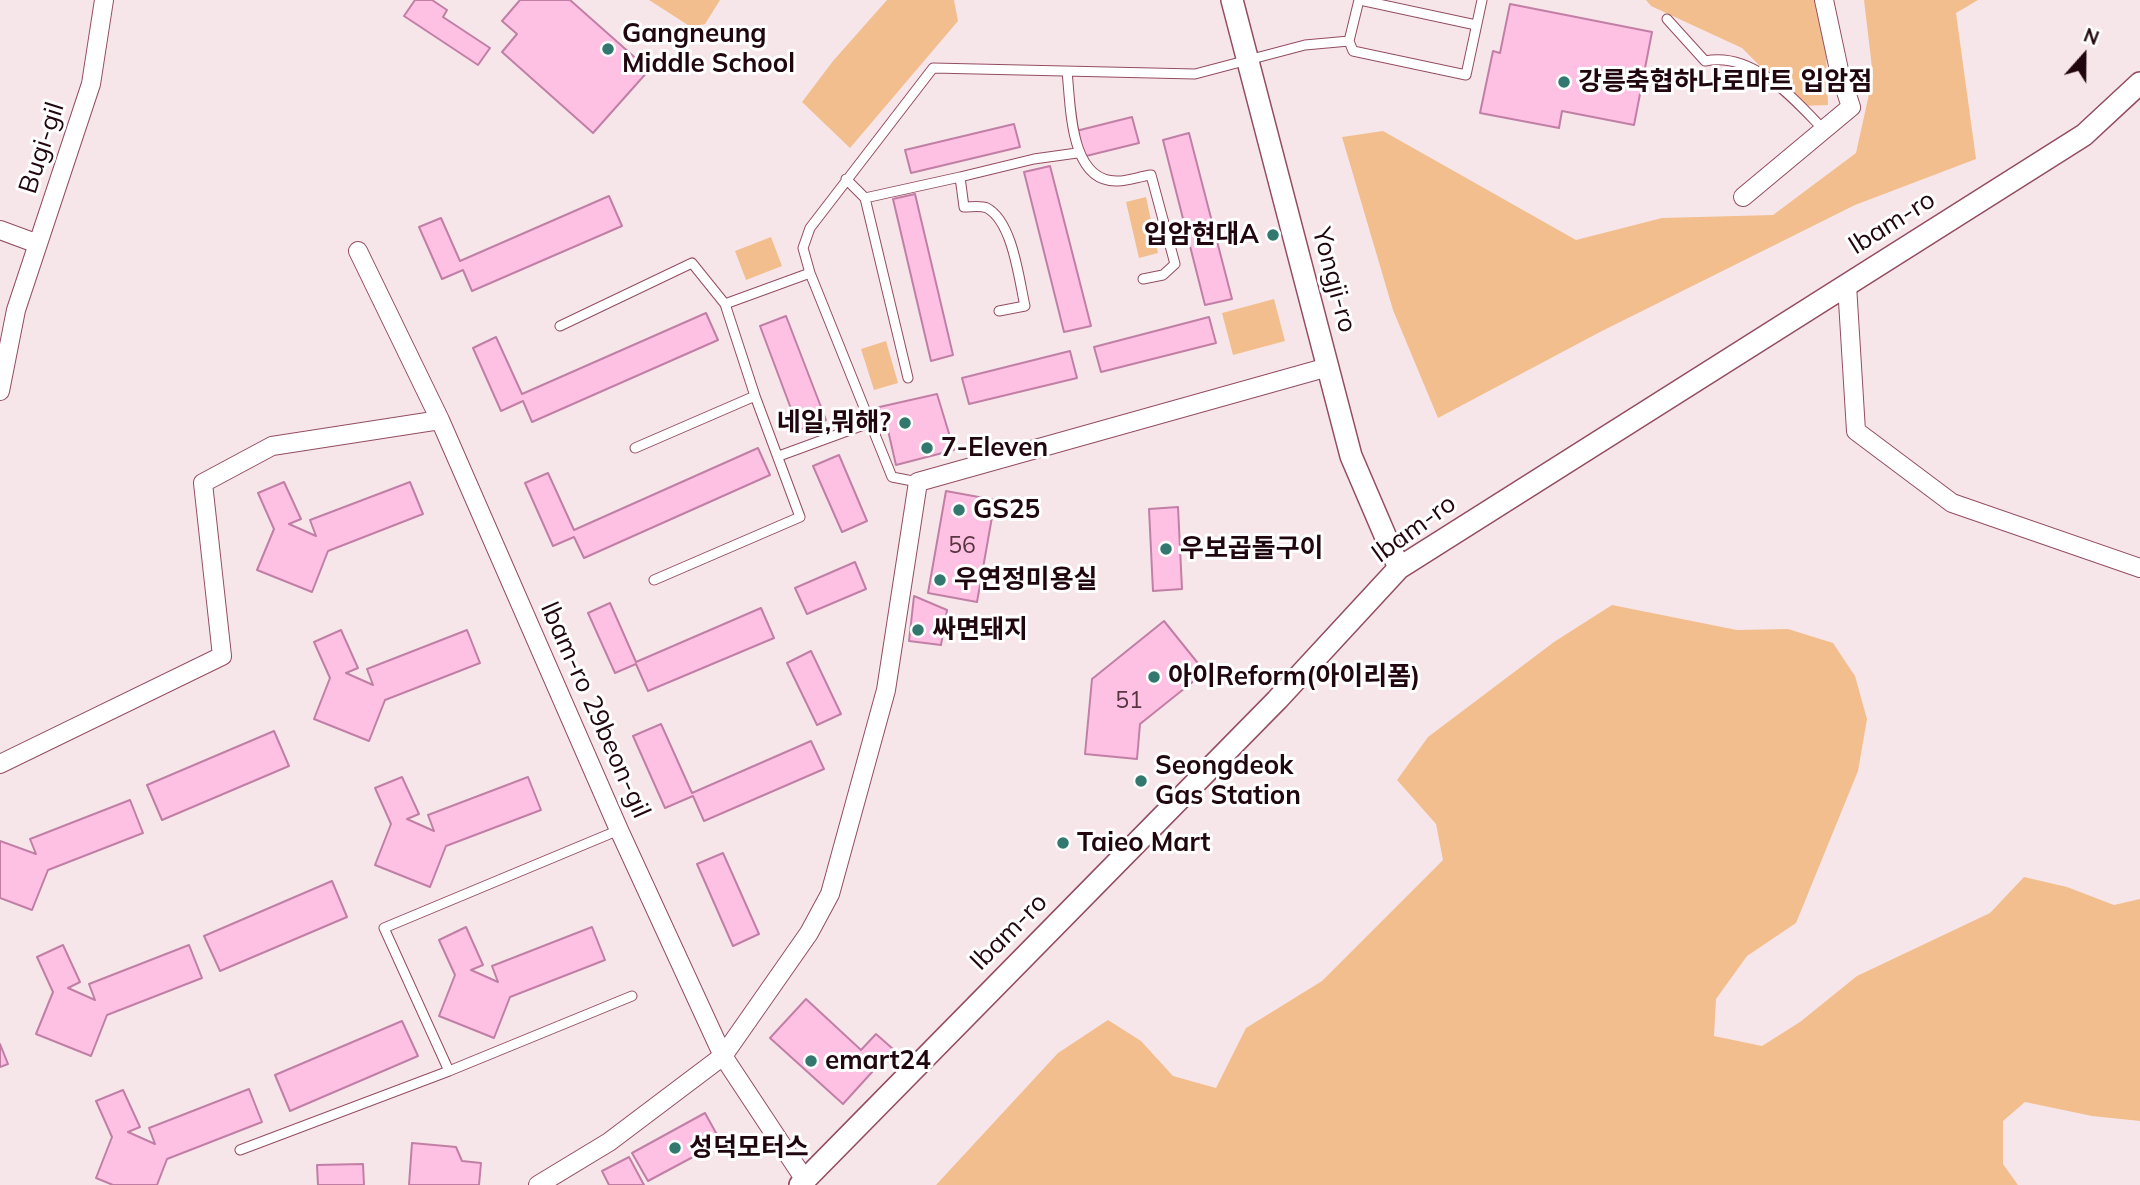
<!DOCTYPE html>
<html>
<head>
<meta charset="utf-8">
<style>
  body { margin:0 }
  #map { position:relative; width:2140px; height:1185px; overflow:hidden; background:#f7e6e9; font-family:Mulish,sans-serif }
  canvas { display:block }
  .north { position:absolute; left:2049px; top:21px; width:70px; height:70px; -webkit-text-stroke:5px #fff; paint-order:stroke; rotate:21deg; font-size:19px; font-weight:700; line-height:28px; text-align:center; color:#20060e }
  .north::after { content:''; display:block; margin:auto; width:24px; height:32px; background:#20060e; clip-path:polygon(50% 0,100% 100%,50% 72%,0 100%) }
</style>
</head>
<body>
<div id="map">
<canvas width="2140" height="1185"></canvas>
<div class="north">N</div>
</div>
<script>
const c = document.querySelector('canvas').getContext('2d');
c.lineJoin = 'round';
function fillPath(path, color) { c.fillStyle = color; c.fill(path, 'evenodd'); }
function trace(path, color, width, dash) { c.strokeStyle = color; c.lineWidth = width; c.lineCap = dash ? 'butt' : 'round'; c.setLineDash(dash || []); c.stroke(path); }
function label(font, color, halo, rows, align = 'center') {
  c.font = font + ' Mulish,"Noto Sans KR",sans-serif'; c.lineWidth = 6; c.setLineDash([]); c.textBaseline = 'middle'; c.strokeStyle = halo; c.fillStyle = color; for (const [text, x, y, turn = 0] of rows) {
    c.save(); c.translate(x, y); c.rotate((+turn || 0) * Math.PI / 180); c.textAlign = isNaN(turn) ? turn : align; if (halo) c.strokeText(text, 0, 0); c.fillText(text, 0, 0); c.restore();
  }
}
const green = new Path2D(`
  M 649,0 L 720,0 L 705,24 L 691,27 Z
  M 887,0 L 954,0 L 958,21 L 850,148 L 802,102 L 833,61 Z
  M 1646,0 L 1824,0 L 1828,105 L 1800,106 L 1742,48 L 1651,6 Z
  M 1864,0 L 1978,0 L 1956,13 L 1976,159 L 1855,205 L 1600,332 L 1438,418 L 1393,310 L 1342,137 L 1383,131 L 1576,240 L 1662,218 L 1773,215 L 1856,153 L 1873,76 Z
  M 1146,197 L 1158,253 L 1139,258 L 1126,202 Z
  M 771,237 L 782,266 L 746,280 L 735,251 Z
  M 1274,299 L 1285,341 L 1233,355 L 1222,313 Z
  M 886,341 L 898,383 L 874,390 L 861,349 Z
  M 1612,605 L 1737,630 L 1788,629 L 1833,643 L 1855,676 L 1867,719 L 1858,771 L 1796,923 L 1747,956 L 1716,999 L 1714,1036 L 1762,1046 L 1800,1022 L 1857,976 L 1990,913 L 2024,877 L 2067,887 L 2114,905 L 2140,899 L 2140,1121 L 2092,1116 L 2025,1102 L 2003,1121 L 2003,1164 L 2018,1185 L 936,1185 L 1058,1053 L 1108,1020 L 1141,1041 L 1173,1076 L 1216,1088 L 1246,1028 L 1322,981 L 1443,860 L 1436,824 L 1397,780 L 1428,737 L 1554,642 Z`);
const building = new Path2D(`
  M 415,0 L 432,0 L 447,10 L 443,17 L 490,48 L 478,65 L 404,16 Z
  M 520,0 L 570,0 L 649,70 L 593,133 L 502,52 L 517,34 L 502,21 Z
  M 1510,4 L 1652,32 L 1634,125 L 1562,111 L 1559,128 L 1480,113 L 1493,51 L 1500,53 Z
  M 1132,117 L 1139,143 L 1082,157 L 1076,131 Z
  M 1014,124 L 1020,147 L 911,173 L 905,150 Z
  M 1189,133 L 1232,299 L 1205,305 L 1163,140 Z
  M 1050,166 L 1091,326 L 1064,332 L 1024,172 Z
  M 915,194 L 953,355 L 931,361 L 893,199 Z
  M 609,196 L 622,226 L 472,291 L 463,270 L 442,279 L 419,227 L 441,218 L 460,261 Z
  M 706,313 L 718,340 L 532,422 L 523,401 L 501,411 L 473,348 L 496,337 L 522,394 Z
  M 786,316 L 826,420 L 799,430 L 760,326 Z
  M 1209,317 L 1216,343 L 1101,372 L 1094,347 Z
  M 1070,351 L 1077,378 L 969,404 L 962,378 Z
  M 937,394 L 954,450 L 896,465 L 887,426 L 875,408 Z
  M 758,448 L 770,475 L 584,558 L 574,537 L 553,546 L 525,483 L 548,473 L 574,530 Z
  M 839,455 L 867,521 L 842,532 L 813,466 Z
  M 284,482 L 301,519 L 289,524 L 316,536 L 310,520 L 410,482 L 423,514 L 328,551 L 312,592 L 257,570 L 274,529 L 258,493 Z
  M 946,491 L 995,500 L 977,602 L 928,593 Z
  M 1178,507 L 1182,589 L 1153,591 L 1149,509 Z
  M 855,562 L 866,589 L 807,614 L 795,588 Z
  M 914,596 L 947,610 L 941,645 L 909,641 Z
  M 610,603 L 636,662 L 761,608 L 774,638 L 648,691 L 636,664 L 615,673 L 588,613 Z
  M 1164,621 L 1205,672 L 1140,724 L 1137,759 L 1085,754 L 1092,679 Z
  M 341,630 L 358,668 L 346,673 L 373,685 L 367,669 L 467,630 L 480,663 L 385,700 L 369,741 L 314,719 L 330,678 L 314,642 Z
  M 811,651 L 841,714 L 817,725 L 787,663 Z
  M 661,724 L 692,793 L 811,741 L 824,769 L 704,821 L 693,796 L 665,808 L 633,736 Z
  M 274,731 L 289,766 L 162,820 L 147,785 Z
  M 402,777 L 419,814 L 407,819 L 434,831 L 428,815 L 528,777 L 541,810 L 446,846 L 430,887 L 375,865 L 391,824 L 375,788 Z
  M 130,800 L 143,833 L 48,870 L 32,910 L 0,898 L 0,841 L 36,854 L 30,839 Z
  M 723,853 L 759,934 L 733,946 L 697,864 Z
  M 332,881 L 347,917 L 220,971 L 204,936 Z
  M 466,927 L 483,965 L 471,970 L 498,982 L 492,966 L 592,927 L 605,960 L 510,997 L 494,1038 L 439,1016 L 455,975 L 439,940 Z
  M 63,945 L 80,982 L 68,988 L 95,1000 L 89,984 L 189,945 L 202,978 L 107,1015 L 91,1056 L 36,1034 L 53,992 L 37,957 Z
  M 806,999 L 861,1050 L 876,1034 L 893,1049 L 843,1104 L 770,1038 Z
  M 402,1021 L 418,1056 L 290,1111 L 275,1075 Z
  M 0,1044 L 8,1064 L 0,1067 Z
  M 249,1089 L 262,1122 L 167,1159 L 157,1185 L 113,1185 L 96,1178 L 112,1137 L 96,1101 L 123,1090 L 140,1127 L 128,1132 L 155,1144 L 149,1128 Z
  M 705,1113 L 721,1142 L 648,1181 L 632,1153 Z
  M 412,1143 L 456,1147 L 462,1161 L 481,1163 L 479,1185 L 409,1185 Z
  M 629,1157 L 644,1185 L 609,1185 L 602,1171 Z
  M 363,1164 L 364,1185 L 318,1185 L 317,1165 Z`);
const service = new Path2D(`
  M 1359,0 L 1349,41 L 1353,51 L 1466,75 L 1482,0
  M 1360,0 L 1476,25
  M 1667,19 L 1705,61 C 1753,51 1794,99 1824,130
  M 1067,72 C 1071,105 1069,183 1118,181 C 1129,181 1141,176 1151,175 L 1175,264 L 1163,275 L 1143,279
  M 846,179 L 865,198 L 908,378
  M 865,198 L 960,177
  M 999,311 L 1025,306 C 1019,280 1013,222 987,208 C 980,205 972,207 964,207 L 960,177 L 1034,159 L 1077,153
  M 560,326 L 692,263 L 725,304 L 810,273
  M 635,448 L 755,396 L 725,304
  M 779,456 L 869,423
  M 918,482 L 892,477 L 810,273 L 803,248 L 810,228 L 933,68 L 1195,74 L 1305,45 L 1349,41
  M 654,580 L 800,517 L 755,396
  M 619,830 L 384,928 L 449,1071 L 632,996
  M 240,1150 L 449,1071`);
const minor = new Path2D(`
  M 1743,197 L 1851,107 L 1839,70 L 1824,0
  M 0,230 L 38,244
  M 358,251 L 440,420 L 619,830 L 723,1056 L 805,1180
  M 1847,285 L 1856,431 L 1952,503 L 2140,568
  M 0,391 L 16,310 L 91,84 L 104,0
  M 0,764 L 222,656 L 203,483 L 272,446 L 440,420
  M 538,1185 L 609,1142 L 723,1056 L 809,933 L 830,894 L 886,690 L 918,482 L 1328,367`);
const tertiary = new Path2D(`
  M 1232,0 L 1351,456 L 1399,568
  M 800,1185 L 1277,700 L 1399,568 L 2084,135 L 2140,83`);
const markers = [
  [608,49,7,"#32786f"],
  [1564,82,7,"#32786f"],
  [1273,235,7,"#32786f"],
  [905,423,7,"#32786f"],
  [927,448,7,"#32786f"],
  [959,510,7,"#32786f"],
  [1166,549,7,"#32786f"],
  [940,580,7,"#32786f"],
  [918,630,7,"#32786f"],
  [1154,677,7,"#32786f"],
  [1141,781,7,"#32786f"],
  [1063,843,7,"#32786f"],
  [811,1061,7,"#32786f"],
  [675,1148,7,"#32786f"]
];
const numberNames = [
  ["56",962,546],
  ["51",1129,701]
];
const poiNames = [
  ["Gangneung",622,34],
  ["Middle School",622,64],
  ["강릉축협하나로마트 입암점",1578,82],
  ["입암현대A",1259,235,"right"],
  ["네일,뭐해?",891,423,"right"],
  ["7-Eleven",941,448],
  ["GS25",973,510],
  ["우보곱돌구이",1180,549],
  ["우연정미용실",954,580],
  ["싸면돼지",932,630],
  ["아이Reform(아이리폼)",1168,677],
  ["Seongdeok",1155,766],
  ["Gas Station",1155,796],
  ["Taieo Mart",1077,843],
  ["emart24",825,1061],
  ["성덕모터스",689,1148]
];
const streetNames = [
  ["Bugi-gil",42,148,-72],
  ["Ibam-ro",1892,223,-32],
  ["Yongji-ro",1334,280,75],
  ["Ibam-ro",1414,529,-36],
  ["Ibam-ro 29beon-gil",595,710,66],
  ["Ibam-ro",1009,932,-45]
];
fillPath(green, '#f3be8d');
fillPath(building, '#ffc1e3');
trace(building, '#c17fa6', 2);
trace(service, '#934d60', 11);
trace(minor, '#934d60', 20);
trace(tertiary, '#934d60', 24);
trace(service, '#fff', 9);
trace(minor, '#fff', 18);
trace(tertiary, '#fff', 21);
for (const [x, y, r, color] of markers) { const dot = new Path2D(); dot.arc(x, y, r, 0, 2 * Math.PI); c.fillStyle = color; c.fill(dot); trace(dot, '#fff', 2.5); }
label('23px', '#583543', null, numberNames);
label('bold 26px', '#20060e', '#fff', poiNames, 'left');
label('26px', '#20060e', '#fff', streetNames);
</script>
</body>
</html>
